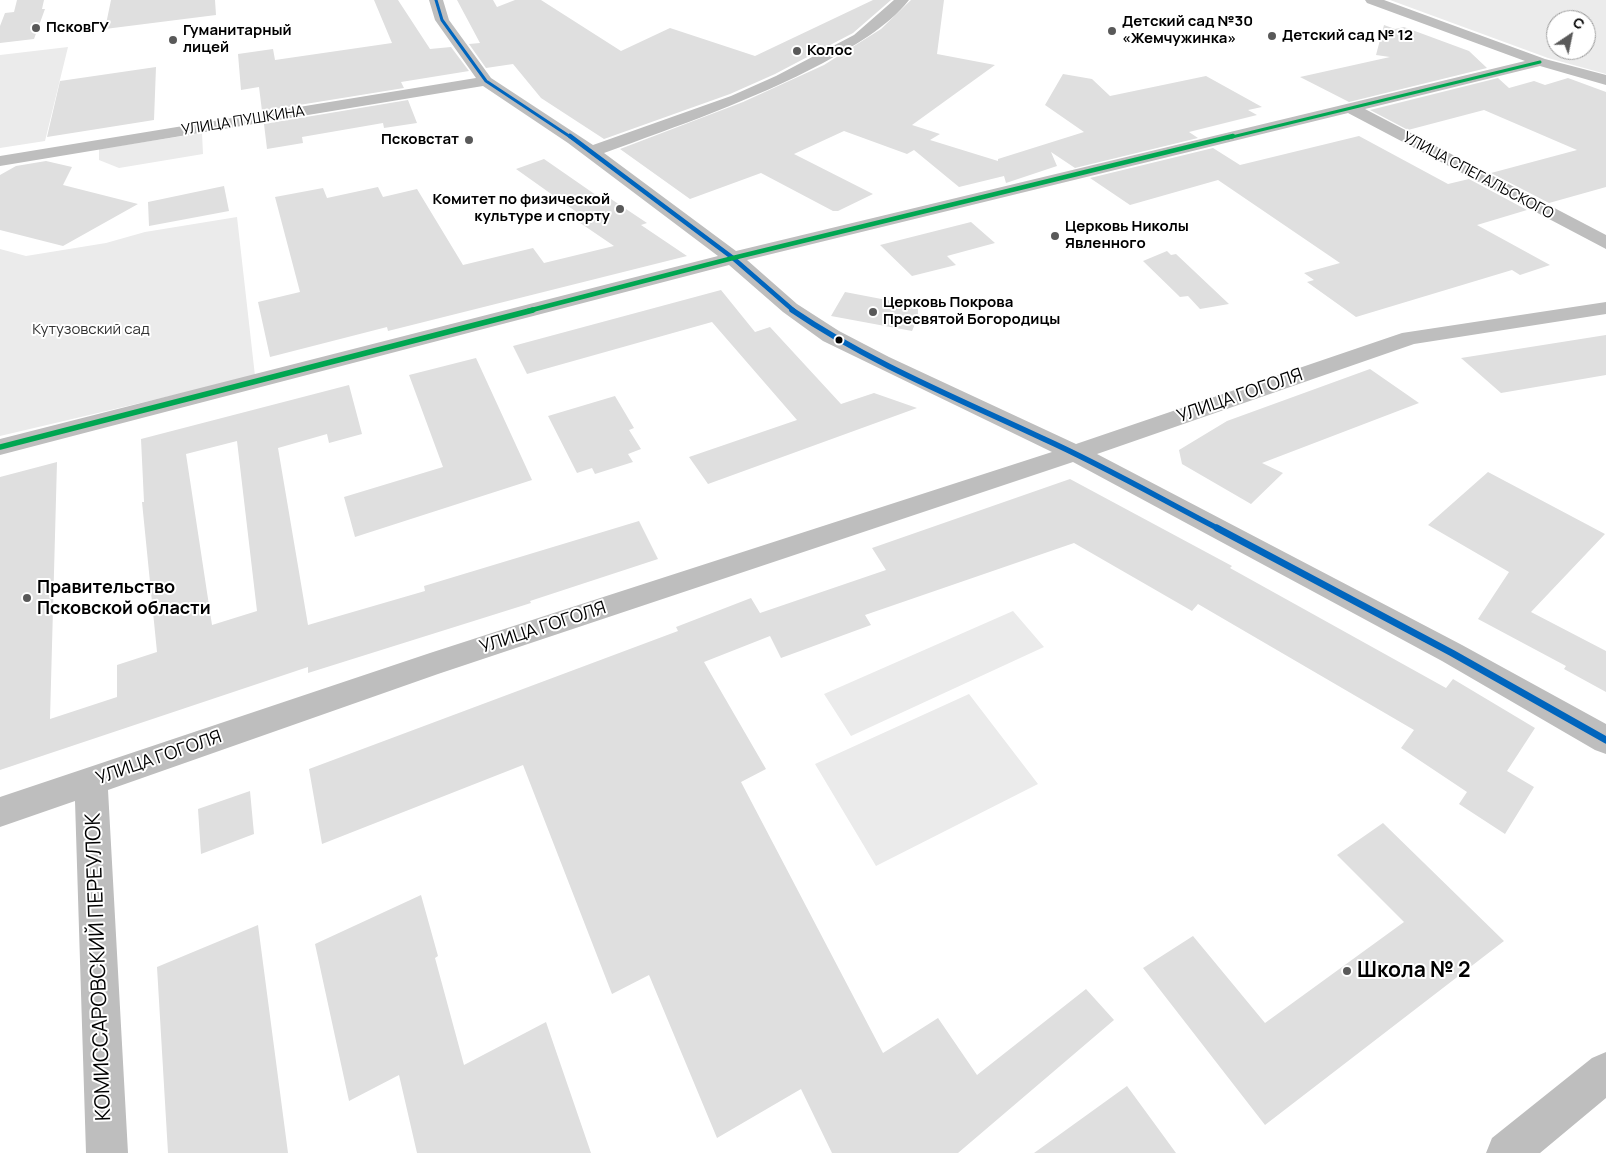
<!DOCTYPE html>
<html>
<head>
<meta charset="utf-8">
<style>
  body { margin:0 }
  #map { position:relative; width:1606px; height:1153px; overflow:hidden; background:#fff; font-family:Manrope,sans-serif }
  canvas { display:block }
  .north { position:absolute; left:1546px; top:10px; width:50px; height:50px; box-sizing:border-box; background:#fff; border:1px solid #999; border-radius:50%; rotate:34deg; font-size:14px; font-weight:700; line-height:20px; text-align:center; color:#000 }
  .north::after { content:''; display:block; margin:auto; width:18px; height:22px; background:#595959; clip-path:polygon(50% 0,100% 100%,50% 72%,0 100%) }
</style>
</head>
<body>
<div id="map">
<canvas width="1606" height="1153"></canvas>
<div class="north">С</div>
</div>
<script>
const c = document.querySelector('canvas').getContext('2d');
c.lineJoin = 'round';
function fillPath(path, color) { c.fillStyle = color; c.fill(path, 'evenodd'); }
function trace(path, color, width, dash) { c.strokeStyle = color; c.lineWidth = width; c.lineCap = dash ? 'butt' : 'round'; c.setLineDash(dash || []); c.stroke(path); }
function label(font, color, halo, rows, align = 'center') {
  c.font = font + ' Manrope,sans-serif'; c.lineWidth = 4; c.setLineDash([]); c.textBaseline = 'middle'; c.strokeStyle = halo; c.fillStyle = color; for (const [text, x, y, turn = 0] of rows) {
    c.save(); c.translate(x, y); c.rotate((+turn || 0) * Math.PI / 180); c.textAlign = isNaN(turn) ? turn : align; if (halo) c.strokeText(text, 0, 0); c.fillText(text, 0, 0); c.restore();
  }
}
const green = new Path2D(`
  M 1390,0 L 1606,0 L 1606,74 L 1548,58 ZM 1556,20 L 1586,20 L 1586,50 L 1556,50 Z
  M 68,47 L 45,141 L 0,148 L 0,55 Z
  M 202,133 L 203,154 L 119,168 L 99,160 L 99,149 Z
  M 237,217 L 255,376 L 0,436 L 0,249 L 26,256 L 106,243 L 145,232 Z
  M 1013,611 L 1044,647 L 851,736 L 824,694 Z
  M 969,694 L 1038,784 L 876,866 L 815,764 Z`);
const building = new Path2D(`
  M 17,0 L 44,0 L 42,9 L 45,9 L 34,39 L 0,43 L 0,26 L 5,13 L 14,12 Z
  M 111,0 L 215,0 L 216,15 L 105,29 Z
  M 374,0 L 398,0 L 430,49 L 451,47 L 469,71 L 401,82 L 404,88 L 262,111 L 259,87 L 241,90 L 238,54 L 273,49 L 275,60 L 392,43 Z
  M 457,0 L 493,0 L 497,7 L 515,0 L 541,0 L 621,51 L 670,28 L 755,56 L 873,0 L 891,0 L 853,33 L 775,74 L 730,94 L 604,139 L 541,98 L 513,64 L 486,68 L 469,44 L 480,43 Z
  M 911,0 L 944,0 L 937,54 L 995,65 L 912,125 L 940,134 L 930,140 L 998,161 L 998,159 L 1084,132 L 1045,105 L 1063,74 L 1092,79 L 1110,96 L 1206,76 L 1262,107 L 1248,110 L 1257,115 L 1189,132 L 1198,138 L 1075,168 L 1051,152 L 1057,166 L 1006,183 L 1004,176 L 959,187 L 914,150 L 907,154 L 844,131 L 794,154 L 873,194 L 838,211 L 833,211 L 761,173 L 690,199 L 620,149 L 743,102 L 824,65 L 881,29 Z
  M 1384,25 L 1395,29 L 1404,27 L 1469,51 L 1487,68 L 1349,102 L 1300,77 L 1390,57 L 1376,55 Z
  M 156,67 L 154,120 L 47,137 L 60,81 Z
  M 1498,78 L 1509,88 L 1534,81 L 1545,85 L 1568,78 L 1606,92 L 1606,187 L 1549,203 L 1491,173 L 1577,150 L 1484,110 L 1408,130 L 1370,110 Z
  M 408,100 L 417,123 L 384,128 L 383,123 L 302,137 L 303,143 L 267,149 L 264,124 Z
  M 1359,136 L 1448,184 L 1469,179 L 1527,210 L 1477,225 L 1550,265 L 1520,275 L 1512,270 L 1356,317 L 1307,282 L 1314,280 L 1304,273 L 1340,263 L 1218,180 L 1130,205 L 1090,178 L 1213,148 L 1240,165 Z
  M 544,159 L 606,202 L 611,199 L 647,223 L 641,225 L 687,256 L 388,331 L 387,327 L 270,357 L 258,302 L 300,292 L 275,197 L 323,188 L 327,198 L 378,187 L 383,197 L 417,189 L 463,265 L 533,248 L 544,263 L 614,246 L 570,216 L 578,213 L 516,169 Z
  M 46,161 L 72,167 L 63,185 L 138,204 L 63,246 L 0,230 L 0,175 L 16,166 Z
  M 224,186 L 229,211 L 149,226 L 148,202 Z
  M 971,222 L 995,243 L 947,256 L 956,265 L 912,276 L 880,245 Z
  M 1167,251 L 1171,255 L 1176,254 L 1229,304 L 1200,309 L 1188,296 L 1180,297 L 1143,261 Z
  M 721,290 L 755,332 L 770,327 L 841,404 L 874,393 L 917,408 L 708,484 L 689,457 L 797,420 L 712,322 L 527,374 L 513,346 Z
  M 845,292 L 918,306 L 918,317 L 912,331 L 831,316 Z
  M 1606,335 L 1606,375 L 1501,393 L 1461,358 Z
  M 476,358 L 532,480 L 355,537 L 344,497 L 443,467 L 409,375 Z
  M 1370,369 L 1419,403 L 1262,463 L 1283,473 L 1251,504 L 1182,464 L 1179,450 L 1227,421 Z
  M 349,385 L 362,434 L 329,443 L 327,434 L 278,448 L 308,625 L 425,591 L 424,586 L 639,521 L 658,559 L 530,601 L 531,603 L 308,673 L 308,667 L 0,770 L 0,477 L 57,462 L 50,719 L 117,697 L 117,665 L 157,652 L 142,502 L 144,502 L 141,439 ZM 237,441 L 257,611 L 212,625 L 186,454 Z
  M 615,396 L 634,428 L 629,430 L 641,449 L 628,454 L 633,462 L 595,474 L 592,468 L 577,473 L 548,416 Z
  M 1488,472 L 1605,534 L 1531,612 L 1606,651 L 1606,692 L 1564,669 L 1566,666 L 1478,619 L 1509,572 L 1428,525 Z
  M 1070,479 L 1232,566 L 1230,568 L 1446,688 L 1453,679 L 1535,728 L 1507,771 L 1534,787 L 1505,834 L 1459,804 L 1467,792 L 1401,748 L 1414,730 L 1198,604 L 1192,611 L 1074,543 L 865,615 L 871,625 L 781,658 L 770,636 L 704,662 L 766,769 L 741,782 L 883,1053 L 938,1018 L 977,1075 L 1086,989 L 1114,1020 L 958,1153 L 832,1153 L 801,1089 L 717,1138 L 649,975 L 612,994 L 523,765 L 322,844 L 309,769 L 678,631 L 676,627 L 751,598 L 760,613 L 886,570 L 872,548 Z
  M 250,791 L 254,834 L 201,854 L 198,809 Z
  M 1383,823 L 1504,941 L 1265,1125 L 1143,968 L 1193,936 L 1265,1023 L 1404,922 L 1337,855 Z
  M 421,895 L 438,956 L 435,958 L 464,1065 L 546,1022 L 591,1153 L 417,1153 L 399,1075 L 349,1101 L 315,944 Z
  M 258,925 L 288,1153 L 168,1153 L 157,967 Z
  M 1127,1086 L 1176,1153 L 1034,1153 Z`);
const minor = new Path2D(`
  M 429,0 L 443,0 L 449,20 L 491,78 L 593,145 L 731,96 L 776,76 L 854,35 L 894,0 L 909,0 C 888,27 852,47 823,63 C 753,100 678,126 604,153 L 736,251 L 1525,61 L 1367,3 L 1365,0 L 1384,0 L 1545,59 L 1606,75 L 1606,85 L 1540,66 L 1365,109 L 1606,235 L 1606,249 L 1348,113 L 747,260 L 797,304 L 839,331 L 889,357 L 1076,444 L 1402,333 L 1606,302 L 1606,314 L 1414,344 L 1097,454 L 1462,645 L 1606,724 L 1606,754 L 1595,750 L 1442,661 L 1073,462 L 438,674 L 108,790 L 128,1153 L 86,1153 L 75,801 L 0,827 L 0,797 L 430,653 L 1052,452 L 823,341 L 783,312 L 729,265 L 0,455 L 0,439 L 718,256 L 568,143 L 483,86 L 0,166 L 0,156 L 476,78 L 435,20 Z
  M 1606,1052 L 1606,1098 L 1540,1153 L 1486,1153 L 1492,1138 L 1592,1058 Z`);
const bus1Far3 = new Path2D(`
  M 436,0 L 442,20 L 486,81 L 572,138`);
const bus1Far2 = new Path2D(`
  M 570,136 L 733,258 L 794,311`);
const bus1Far1 = new Path2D(`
  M 792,310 C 870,363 959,399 1044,439 C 1104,466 1161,499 1219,529`);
const bus1 = new Path2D(`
  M 1217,528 L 1452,653 L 1606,740`);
const bus2Far2 = new Path2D(`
  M 1228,138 L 1540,62`);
const bus2Far1 = new Path2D(`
  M 528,311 L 733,258 L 1233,136`);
const bus2 = new Path2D(`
  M 0,447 L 533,310`);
const markers = [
  [36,28,5,"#595959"],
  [1112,31,5,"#595959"],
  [1272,36,5,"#595959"],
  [173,40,5,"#595959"],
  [797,51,5,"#595959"],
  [469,140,5,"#595959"],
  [620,209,5,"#595959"],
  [1055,236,5,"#595959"],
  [873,312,5,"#595959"],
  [839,340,4.5,"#000"],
  [27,598,5,"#595959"],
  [1347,971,5,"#595959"]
];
const farPoinames = [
  ["Детский сад №30",1122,22],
  ["«Жемчужинка»",1122,39],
  ["ПсковГУ",46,28],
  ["Гуманитарный",183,31],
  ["лицей",183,48],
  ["Детский сад № 12",1282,36],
  ["Колос",807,51],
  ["Псковстат",459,140,"right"],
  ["Комитет по физической",610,200,"right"],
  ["культуре и спорту",610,217,"right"],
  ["Церковь Николы",1065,227],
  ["Явленного",1065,244],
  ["Церковь Покрова",883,303],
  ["Пресвятой Богородицы",883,320]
];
const farStreetnames = [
  ["УЛИЦА ПУШКИНА",243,121,-9],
  ["УЛИЦА СПЕГАЛЬСКОГО",1478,176,28]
];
const farParknames = [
  ["Кутузовский сад",91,330]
];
const streetNames = [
  ["УЛИЦА ГОГОЛЯ",1240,396,-19],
  ["УЛИЦА ГОГОЛЯ",543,628,-18],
  ["УЛИЦА ГОГОЛЯ",159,758,-19]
];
const poiNames = [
  ["Правительство",37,588],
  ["Псковской области",37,609]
];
const nearStreetnames = [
  ["КОМИССАРОВСКИЙ ПЕРЕУЛОК",99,967,-92]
];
const nearPoinames = [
  ["Школа № 2",1357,971]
];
fillPath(green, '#ebebeb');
fillPath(building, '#dfdfdf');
fillPath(minor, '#bebebe');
trace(bus1Far3, '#0065bd', 3);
trace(bus1Far2, '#0065bd', 4.5);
trace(bus1Far1, '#0065bd', 5.5);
trace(bus1, '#0065bd', 7);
trace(bus2Far2, '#00a651', 3);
trace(bus2Far1, '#00a651', 4.5);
trace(bus2, '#00a651', 5.5);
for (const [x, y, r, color] of markers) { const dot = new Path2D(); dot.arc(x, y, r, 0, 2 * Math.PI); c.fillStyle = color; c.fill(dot); trace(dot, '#fff', 2); }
label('bold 15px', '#000', '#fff', farPoinames, 'left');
label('15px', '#000', '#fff', farStreetnames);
label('15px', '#323232', '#fff', farParknames);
label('18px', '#000', '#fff', streetNames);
label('bold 18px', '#000', '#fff', poiNames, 'left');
label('21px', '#000', '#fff', nearStreetnames);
label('bold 21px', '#000', '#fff', nearPoinames, 'left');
</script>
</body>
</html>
